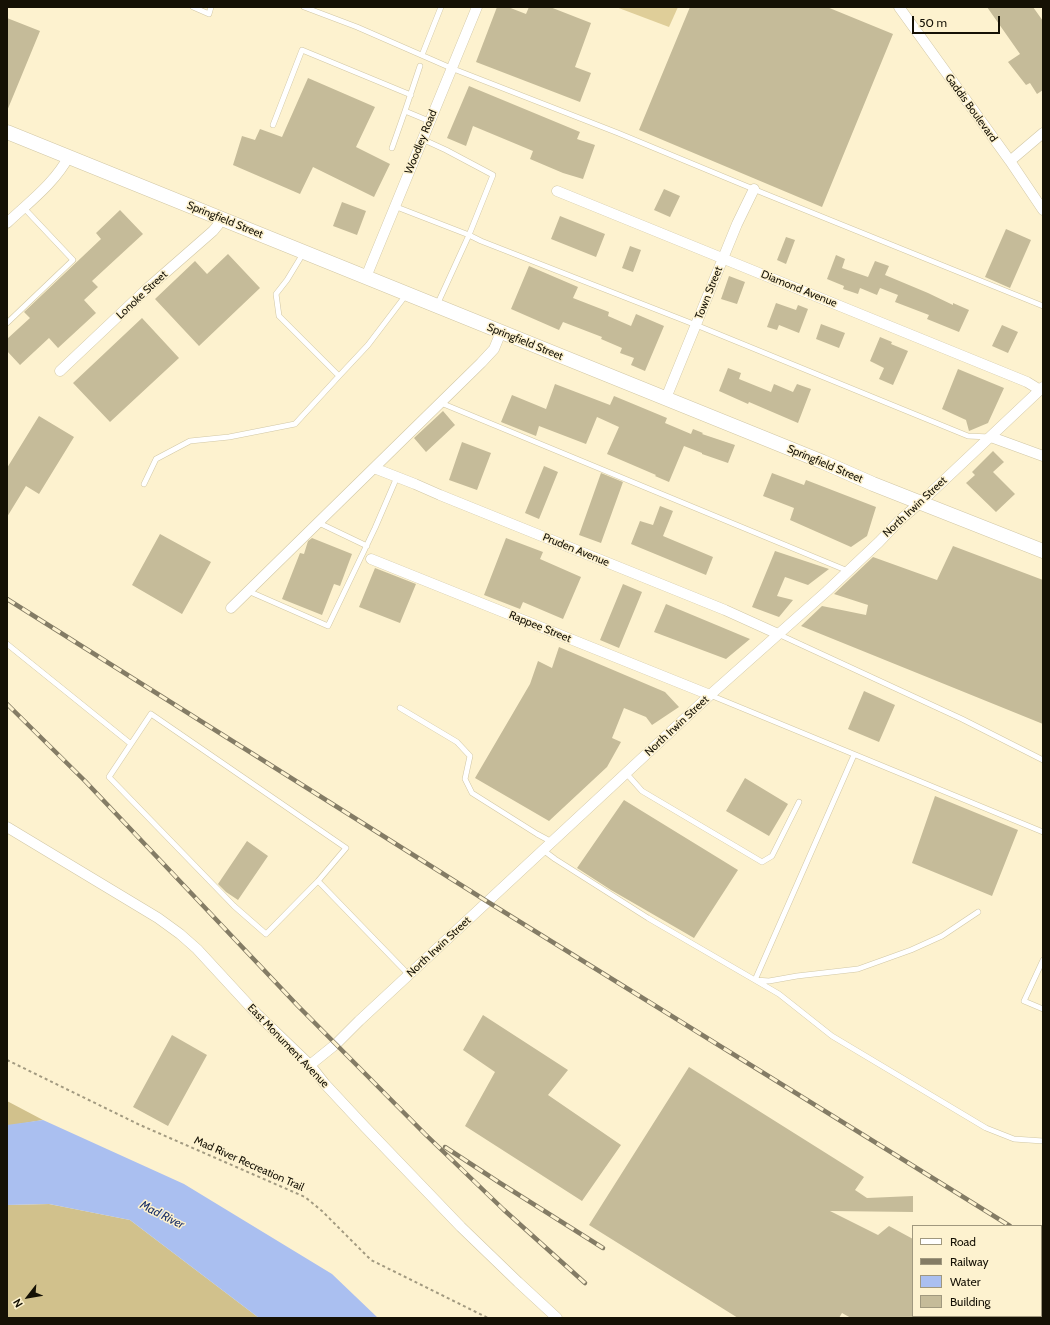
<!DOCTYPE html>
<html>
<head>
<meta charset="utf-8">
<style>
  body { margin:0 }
  #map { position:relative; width:1050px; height:1325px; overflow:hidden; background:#fdf2cf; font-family:Cabin,sans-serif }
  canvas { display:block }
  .frame { position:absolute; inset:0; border:8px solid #151105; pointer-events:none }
  .legend { position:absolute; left:912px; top:1225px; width:130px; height:92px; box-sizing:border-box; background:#fdf2cf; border:1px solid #a0987e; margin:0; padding:5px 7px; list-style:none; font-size:12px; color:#151105 }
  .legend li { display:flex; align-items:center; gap:8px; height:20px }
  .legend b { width:20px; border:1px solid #a0987e }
  .north { position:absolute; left:8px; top:1277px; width:40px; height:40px; -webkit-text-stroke:3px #fdf2cf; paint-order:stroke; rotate:239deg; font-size:11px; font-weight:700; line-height:16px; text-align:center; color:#151105 }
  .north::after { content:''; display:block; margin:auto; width:14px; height:18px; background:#151105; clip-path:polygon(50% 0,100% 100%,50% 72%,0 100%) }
  .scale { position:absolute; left:912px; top:16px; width:88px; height:18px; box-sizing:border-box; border:2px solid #151105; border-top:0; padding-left:5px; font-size:12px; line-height:14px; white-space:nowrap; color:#151105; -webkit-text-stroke:3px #fdf2cf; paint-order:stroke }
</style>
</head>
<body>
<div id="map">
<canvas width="1050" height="1325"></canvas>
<div class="frame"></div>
<ul class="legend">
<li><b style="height:5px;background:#fff"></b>Road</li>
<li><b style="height:5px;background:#847c65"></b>Railway</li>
<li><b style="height:11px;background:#aabff0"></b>Water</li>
<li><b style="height:11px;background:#c5bb99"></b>Building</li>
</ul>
<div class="north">N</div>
<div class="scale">50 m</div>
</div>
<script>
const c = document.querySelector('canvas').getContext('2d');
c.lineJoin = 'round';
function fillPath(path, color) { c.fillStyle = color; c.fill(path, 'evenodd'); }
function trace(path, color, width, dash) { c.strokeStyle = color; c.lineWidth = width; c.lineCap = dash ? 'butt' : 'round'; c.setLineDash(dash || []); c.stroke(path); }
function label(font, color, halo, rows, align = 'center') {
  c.font = font + ' Cabin,sans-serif'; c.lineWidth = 3; c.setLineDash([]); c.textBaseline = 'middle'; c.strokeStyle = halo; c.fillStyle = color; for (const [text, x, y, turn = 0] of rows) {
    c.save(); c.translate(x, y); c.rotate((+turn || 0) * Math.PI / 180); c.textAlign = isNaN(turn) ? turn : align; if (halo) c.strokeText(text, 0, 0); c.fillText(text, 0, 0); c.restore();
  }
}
const green = new Path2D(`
  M 616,7 L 678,7 L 669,27 Z`);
const forest = new Path2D(`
  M 7,1101 L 43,1120 L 7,1126 Z
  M 49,1204 L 130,1220 L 259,1318 L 7,1318 L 7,1205 Z`);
const water = new Path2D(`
  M 43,1120 L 184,1184 L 332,1274 L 378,1318 L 259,1318 L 130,1220 L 49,1204 L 7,1205 L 7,1125 Z`);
const building = new Path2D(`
  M 497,7 L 508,7 L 526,14 L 529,7 L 550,7 L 591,23 L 575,67 L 591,73 L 580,102 L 476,62 Z
  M 690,7 L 827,7 L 893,34 L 822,207 L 639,130 Z
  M 987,7 L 1033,7 L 1043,21 L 1043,90 L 1037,94 L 1030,83 L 1026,85 L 1008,62 L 1020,54 Z
  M 7,18 L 40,31 L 7,111 Z
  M 308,78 L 375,107 L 356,147 L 390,164 L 374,197 L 313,167 L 300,194 L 233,165 L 242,136 L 255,140 L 260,129 L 282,137 Z
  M 469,86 L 580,132 L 577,139 L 595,145 L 583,179 L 563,173 L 530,159 L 533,151 L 473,126 L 466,146 L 447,138 Z
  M 664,189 L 680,196 L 670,217 L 654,210 Z
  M 342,202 L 366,211 L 357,235 L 333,226 Z
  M 120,210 L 143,234 L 92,281 L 98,287 L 84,300 L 96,313 L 58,348 L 49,338 L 20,365 L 7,351 L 7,339 L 30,318 L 24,312 L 101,239 L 96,233 Z
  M 560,216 L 605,234 L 596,257 L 551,239 Z
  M 1006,229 L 1031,240 L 1010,288 L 985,277 Z
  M 786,237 L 795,240 L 786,264 L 777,260 Z
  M 630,246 L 641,250 L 633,272 L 622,268 Z
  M 228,254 L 260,288 L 199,346 L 155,299 L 195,261 L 207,274 Z
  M 836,255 L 845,259 L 842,268 L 868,277 L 875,261 L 889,266 L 885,275 L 928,293 L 953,305 L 953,303 L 969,310 L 959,332 L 927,319 L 929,315 L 895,302 L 898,295 L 880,288 L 877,295 L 860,288 L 858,294 L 843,289 L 844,286 L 827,279 Z
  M 529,266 L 578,287 L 573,298 L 609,312 L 608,316 L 631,326 L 636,314 L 664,326 L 645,371 L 631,365 L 634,358 L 620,353 L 622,348 L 601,339 L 602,337 L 563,322 L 559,330 L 511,309 Z
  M 729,276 L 745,282 L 737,304 L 721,299 Z
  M 776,303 L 796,310 L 798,305 L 808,309 L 799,333 L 779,325 L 777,330 L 767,327 Z
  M 142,318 L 179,358 L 110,422 L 73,383 Z
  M 821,324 L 845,333 L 839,348 L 816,339 Z
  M 1002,325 L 1018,332 L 1008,353 L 992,346 Z
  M 880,337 L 892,342 L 891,344 L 908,351 L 893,385 L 879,379 L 884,368 L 870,361 Z
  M 728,368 L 741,373 L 739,379 L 771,392 L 774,384 L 793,392 L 797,384 L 811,389 L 798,423 L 749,402 L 748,404 L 719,391 Z
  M 958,369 L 1004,388 L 988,423 L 969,431 L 966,420 L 942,409 Z
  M 555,384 L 610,405 L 614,396 L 667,418 L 665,423 L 691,434 L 693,429 L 703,433 L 702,434 L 735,445 L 728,463 L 702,454 L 702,453 L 684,446 L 669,482 L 655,476 L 656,475 L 607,454 L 619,427 L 597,417 L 586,444 L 539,426 L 536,436 L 501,422 L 512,395 L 546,409 Z
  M 443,411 L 455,425 L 426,452 L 414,438 Z
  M 39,416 L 74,437 L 39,494 L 26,486 L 7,517 L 7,468 Z
  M 462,442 L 491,453 L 477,490 L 449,480 Z
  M 993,451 L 1004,462 L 993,472 L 1015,494 L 996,512 L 966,483 L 975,475 L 972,472 Z
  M 544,466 L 558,472 L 539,519 L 525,513 Z
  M 601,473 L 623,482 L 601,543 L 579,535 Z
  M 772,473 L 804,485 L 806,480 L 876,507 L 867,536 L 851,547 L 790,520 L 794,508 L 763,496 Z
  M 660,506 L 673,511 L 663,536 L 713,557 L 706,575 L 631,544 L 640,521 L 653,525 Z
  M 160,534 L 211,562 L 182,614 L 132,585 Z
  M 312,538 L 352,554 L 340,586 L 334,584 L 322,615 L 282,599 L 300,553 L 304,554 L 308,541 Z
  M 506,538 L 543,552 L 540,559 L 581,577 L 563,619 L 523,602 L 520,609 L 484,595 Z
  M 953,546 L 1043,580 L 1043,724 L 801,626 L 822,606 L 866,615 L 868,605 L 834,594 L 873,557 L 937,580 Z
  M 775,551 L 829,569 L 808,585 L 785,577 L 777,596 L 793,600 L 779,617 L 752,607 Z
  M 375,568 L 416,584 L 400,623 L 359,607 Z
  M 623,584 L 642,592 L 619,648 L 600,640 Z
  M 666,604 L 750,639 L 726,659 L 654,632 Z
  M 559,647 L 665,692 L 679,707 L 652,725 L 646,717 L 624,708 L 612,738 L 621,742 L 607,767 L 549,821 L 475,778 L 530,684 L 538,661 L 552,668 Z
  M 864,691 L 895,705 L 879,742 L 848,729 Z
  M 745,778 L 788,804 L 769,836 L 726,811 Z
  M 935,796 L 1018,830 L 992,896 L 912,863 Z
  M 624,800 L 738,870 L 694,938 L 611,890 L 577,868 Z
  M 247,841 L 268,856 L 238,900 L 226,892 L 218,884 Z
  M 483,1015 L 568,1070 L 548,1095 L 621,1145 L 582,1201 L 465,1126 L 495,1072 L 463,1050 Z
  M 172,1035 L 207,1055 L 168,1126 L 133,1107 Z
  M 689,1067 L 864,1177 L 855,1190 L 867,1198 L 913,1196 L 913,1212 L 830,1211 L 878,1235 L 889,1226 L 913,1239 L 913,1318 L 851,1318 L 842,1313 L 839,1318 L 738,1318 L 589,1225 Z`);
const path = new Path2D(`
  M 7,1060 L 140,1125 L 305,1197 L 322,1211 L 371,1260 L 488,1318`);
const lane = new Path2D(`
  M 193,7 L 209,14 L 211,7
  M 304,7 L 357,27 L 451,68 L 618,133 L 763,193 L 1043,306
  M 422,55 L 441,7
  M 405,111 L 420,66
  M 273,125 L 302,50 L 411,95
  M 422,139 L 446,150 L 493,175 L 469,235 L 437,305
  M 392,148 L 405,111 L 429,121
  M 394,206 L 469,235 L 481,241 L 696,325 L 968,436 L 990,437
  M 304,252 L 287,280 L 276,294 L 279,316 L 339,376 L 368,345 L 406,295
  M 7,323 L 73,260 L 24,208
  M 441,403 L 848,571
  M 144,484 L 156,459 L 190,441 L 229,437 L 295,424 L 339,376
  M 319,523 L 367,546
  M 248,591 L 328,626 L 375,528 L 397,477
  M 778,634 L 962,719 L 1043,760
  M 7,644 L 131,744 L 151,714 L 346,848 L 318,881 L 409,975
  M 710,695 L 1043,832
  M 400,708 L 457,742 L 470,756 L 465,779 L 472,793 L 537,834 L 552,842
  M 131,744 L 109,777 L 234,906 L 266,934 L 318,881
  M 854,755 L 755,980 L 769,981 L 797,976 L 858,969 L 911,950 L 942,936 L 978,912
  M 626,773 L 642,791 L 762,862 L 772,856 L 799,802
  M 543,850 L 555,859 L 648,918 L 779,994 L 832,1036 L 986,1128 L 1014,1139 L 1043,1141
  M 1043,960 L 1024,1001 L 1043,1009`);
const street = new Path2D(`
  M 899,7 L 1010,161 L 1043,210
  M 1010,161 L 1043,133
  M 557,191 L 1027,382 L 1040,390
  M 7,223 C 28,203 55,183 69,156
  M 366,277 L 477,7
  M 60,371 L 149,287 L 213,231 L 218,225 L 221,217
  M 666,398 L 737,224 L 754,189
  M 991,437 L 1043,456
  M 374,468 L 415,484 L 440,495 L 725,610 L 778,634
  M 371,559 L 710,695
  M 231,608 L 481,363 L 494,349 L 501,332
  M 7,827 L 158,918 L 180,934 L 197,949 L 256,1013 L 310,1065 L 325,1084 L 365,1127 L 461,1227 L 518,1282 L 557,1318
  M 310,1065 L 336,1044 L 359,1021 L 710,695 L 827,591 L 879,542 L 900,520 L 921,502 L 1043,387`);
const secondary = new Path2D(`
  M 7,132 L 823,462 L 873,484 L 1043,551`);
const rail = new Path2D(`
  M 7,599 L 488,902 L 1010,1226
  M 7,704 L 85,781 L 298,1006 L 425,1134 L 504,1210 L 585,1283
  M 445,1147 L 500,1183 L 603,1248
  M 1041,1245 L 1043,1247`);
const streetNames = [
  ["Gaddis Boulevard",971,108,54],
  ["Woodley Road",421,142,-68],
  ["Springfield Street",225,220,22],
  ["Diamond Avenue",799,289,22],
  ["Town Street",709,293,-68],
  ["Lonoke Street",142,295,-43],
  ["Springfield Street",525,342,22],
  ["Springfield Street",825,464,23],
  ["North Irwin Street",915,507,-43],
  ["Pruden Avenue",576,550,22],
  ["Rappee Street",540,627,22],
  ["North Irwin Street",677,726,-43],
  ["North Irwin Street",439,947,-43],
  ["East Monument Avenue",288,1046,46],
  ["Mad River Recreation Trail",249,1164,24]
];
const waterNames = [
  ["Mad River",162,1215,27]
];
fillPath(green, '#dfce99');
fillPath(forest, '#d1c18c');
fillPath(water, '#aabff0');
fillPath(building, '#c5bb99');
trace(lane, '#d1c7a5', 6);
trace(street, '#d1c7a5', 11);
trace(secondary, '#d1c7a5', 15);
trace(path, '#a29a80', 2, [3, 3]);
trace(lane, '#fff', 5);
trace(street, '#fff', 10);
trace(secondary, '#fff', 14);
trace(rail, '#847c65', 4.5);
trace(rail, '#fdf2cf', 3, [9]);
label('11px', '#151105', '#fdf2cf', streetNames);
label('italic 12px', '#1d326a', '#fdf2cf', waterNames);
</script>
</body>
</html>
